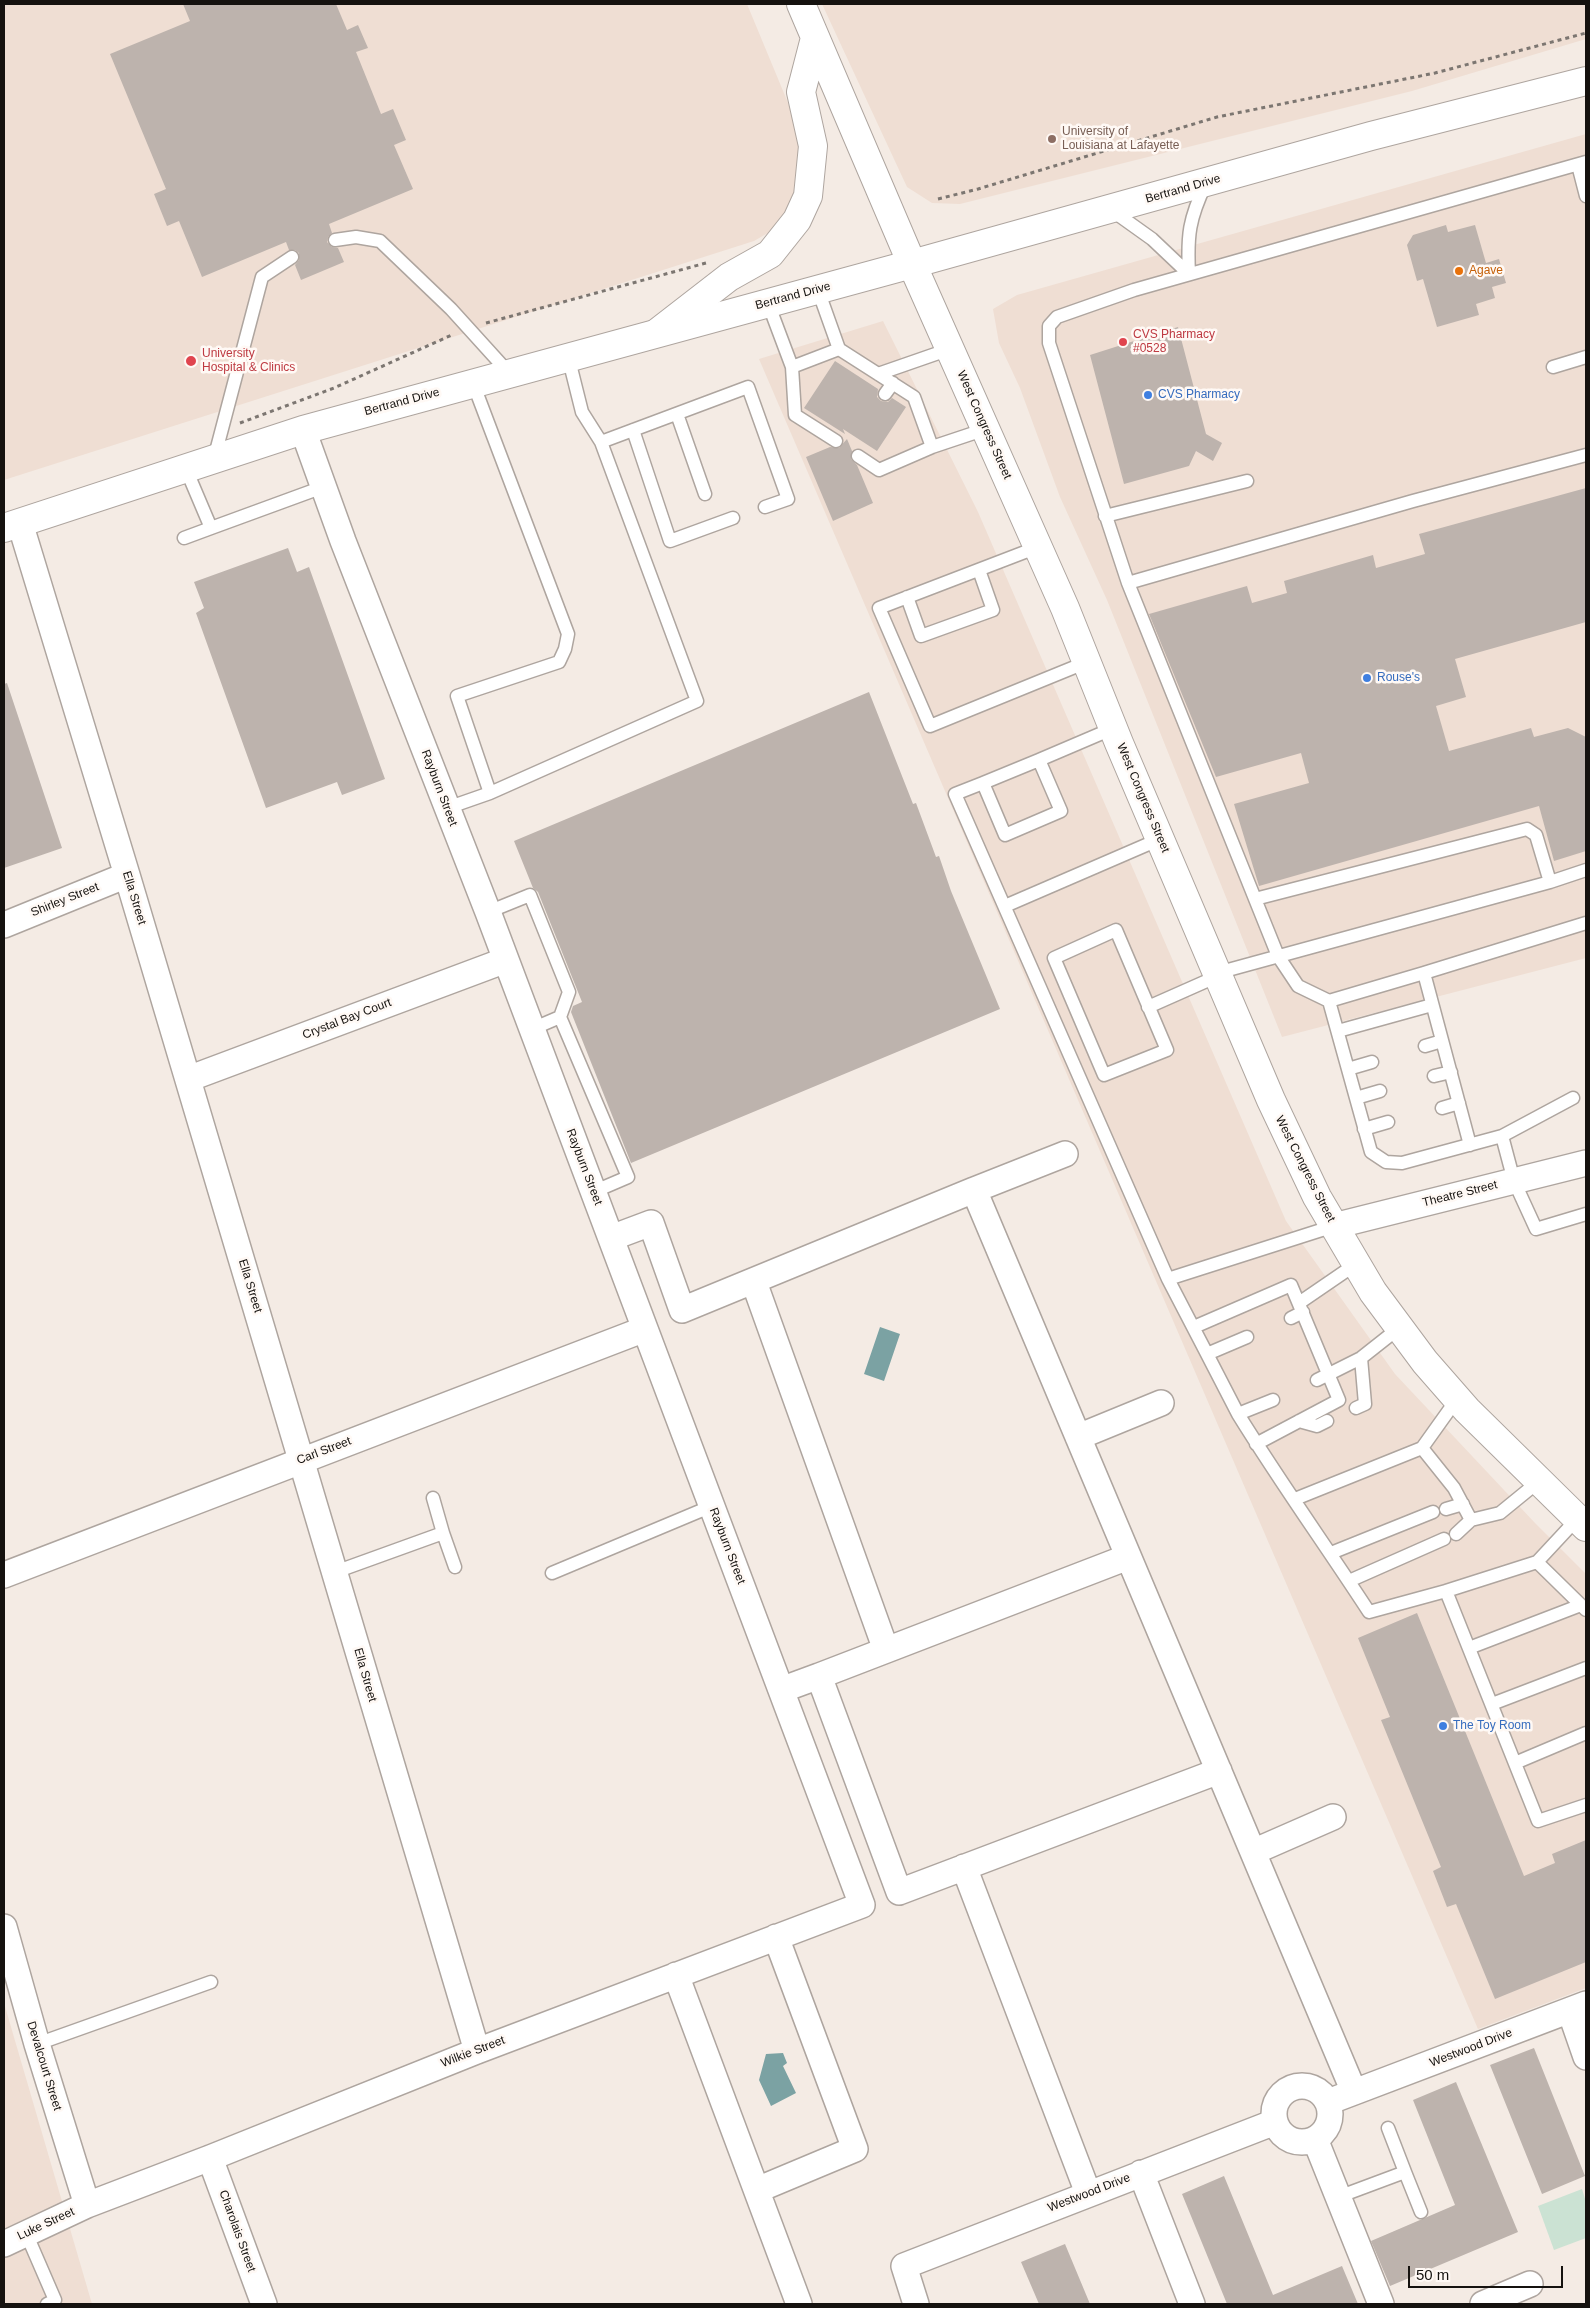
<!DOCTYPE html>
<html>
<head>
<meta charset="utf-8">
<style>
  body { margin:0 }
  #map { position:relative; width:1590px; height:2308px; overflow:hidden; background:#f4ebe4; font-family:Arial,sans-serif }
  canvas { display:block }
  .frame { position:absolute; inset:0; border:5px solid #15120f; pointer-events:none }
  .scale { position:absolute; left:1408px; top:2266px; width:155px; height:22px; box-sizing:border-box; border:2px solid #15120f; border-top:0; padding-left:6px; font-size:15px; line-height:18px; white-space:nowrap; color:#15120f; -webkit-text-stroke:4px #fff9f5; paint-order:stroke }
</style>
</head>
<body>
<div id="map">
<canvas width="1590" height="2308"></canvas>
<div class="frame"></div>
<div class="scale">50 m</div>
</div>
<script>
const c = document.querySelector('canvas').getContext('2d');
c.lineJoin = 'round';
function fillPath(path, color) { c.fillStyle = color; c.fill(path, 'evenodd'); }
function trace(path, color, width, dash) { c.strokeStyle = color; c.lineWidth = width; c.lineCap = dash ? 'butt' : 'round'; c.setLineDash(dash || []); c.stroke(path); }
function label(font, color, halo, rows, align = 'center') {
  c.font = font + ' Arial,sans-serif'; c.lineWidth = 5; c.setLineDash([]); c.textBaseline = 'middle'; c.strokeStyle = halo; c.fillStyle = color; for (const [text, x, y, turn = 0] of rows) {
    c.save(); c.translate(x, y); c.rotate((+turn || 0) * Math.PI / 180); c.textAlign = isNaN(turn) ? turn : align; if (halo) c.strokeText(text, 0, 0); c.fillText(text, 0, 0); c.restore();
  }
}
const built = new Path2D(`
  M 4,4 L 747,4 L 798,127 L 802,163 L 795,197 L 780,226 L 754,241 L 4,480 Z
  M 822,4 L 1586,4 L 1586,39 L 1412,91 L 960,204 L 932,203 L 907,187 Z
  M 1586,134 L 1586,958 L 1282,1037 L 1107,600 L 1060,497 L 1020,388 L 999,343 L 993,309 L 1017,295 Z
  M 883,321 L 978,512 L 1286,1221 L 1395,1374 L 1535,1523 L 1586,1574 L 1586,1988 L 1478,2029 L 759,359 Z
  M 4,2003 L 92,2304 L 4,2304 Z`);
const green = new Path2D(`
  M 1582,2189 L 1586,2202 L 1586,2238 L 1554,2250 L 1538,2206 Z`);
const water = new Path2D(`
  M 880,1327 L 900,1334 L 884,1381 L 864,1374 Z
  M 783,2053 L 787,2063 L 783,2066 L 796,2093 L 771,2106 L 759,2080 L 766,2054 Z`);
const building = new Path2D(`
  M 183,4 L 336,4 L 347,30 L 358,25 L 368,48 L 356,52 L 381,114 L 393,109 L 406,140 L 394,145 L 413,189 L 329,224 L 332,233 L 328,237 L 327,242 L 332,247 L 338,248 L 344,262 L 301,280 L 295,265 L 299,260 L 299,253 L 295,250 L 289,250 L 286,242 L 202,277 L 179,221 L 167,226 L 154,194 L 166,189 L 110,54 L 190,21 Z
  M 1446,225 L 1448,232 L 1475,225 L 1486,263 L 1499,259 L 1506,283 L 1492,287 L 1495,298 L 1476,304 L 1479,315 L 1437,327 L 1423,279 L 1417,281 L 1407,245 L 1413,235 Z
  M 1178,327 L 1206,434 L 1222,443 L 1213,461 L 1196,451 L 1189,466 L 1124,484 L 1090,355 Z
  M 835,361 L 878,389 L 877,397 L 881,401 L 888,402 L 892,398 L 906,407 L 877,451 L 843,429 L 845,434 L 804,408 Z
  M 847,439 L 852,451 L 851,459 L 857,465 L 873,503 L 833,521 L 806,457 L 830,447 L 839,448 Z
  M 1586,488 L 1586,622 L 1455,659 L 1466,697 L 1436,706 L 1449,751 L 1531,728 L 1534,737 L 1568,728 L 1586,737 L 1586,851 L 1554,861 L 1539,806 L 1259,886 L 1234,804 L 1309,783 L 1301,753 L 1216,777 L 1149,614 L 1247,586 L 1252,603 L 1287,593 L 1284,581 L 1373,555 L 1376,568 L 1425,554 L 1419,534 Z
  M 288,548 L 297,572 L 309,567 L 385,779 L 342,795 L 337,782 L 266,808 L 196,613 L 204,608 L 194,582 Z
  M 7,683 L 62,848 L 4,868 L 4,684 Z
  M 869,692 L 913,804 L 916,803 L 936,857 L 939,856 L 951,891 L 1000,1009 L 631,1163 L 571,1012 L 573,1006 L 582,1002 L 538,892 L 533,888 L 514,841 Z
  M 1417,1613 L 1524,1876 L 1555,1863 L 1552,1854 L 1586,1840 L 1586,1962 L 1495,1999 L 1456,1904 L 1447,1907 L 1433,1871 L 1441,1867 L 1381,1720 L 1390,1717 L 1358,1638 Z
  M 1534,2048 L 1585,2176 L 1542,2194 L 1490,2065 Z
  M 1456,2082 L 1518,2232 L 1390,2286 L 1371,2241 L 1455,2205 L 1413,2100 Z
  M 1224,2176 L 1273,2295 L 1342,2266 L 1358,2304 L 1227,2304 L 1182,2194 Z
  M 1065,2244 L 1090,2304 L 1039,2304 L 1021,2262 Z`);
const path = new Path2D(`
  M 938,199 L 978,189 L 1217,117 L 1435,73 L 1586,33
  M 486,323 L 706,263
  M 240,423 L 334,388 L 454,334`);
const service = new Path2D(`
  M 1586,162 L 1134,290 L 1057,317 L 1049,326 L 1049,343 L 1128,583 L 1413,501 L 1586,455
  M 1578,165 L 1586,196
  M 1110,209 L 1152,239 L 1189,274
  M 335,240 L 356,237 L 380,241 L 451,309 L 509,373
  M 1189,274 C 1187,235 1189,219 1206,183
  M 818,290 L 839,349
  M 768,303 L 792,367 L 839,349 L 914,397 L 932,447 L 986,429
  M 568,356 L 582,412 L 601,442 L 748,387 L 788,499 L 765,507
  M 792,367 L 795,415 L 836,441
  M 1553,367 L 1586,357
  M 878,374 L 950,349
  M 885,394 L 893,383
  M 677,414 L 705,494
  M 633,430 L 670,541 L 733,518
  M 858,456 L 879,470 L 932,447
  M 214,459 L 262,277 L 292,257
  M 186,469 L 211,528 L 323,487
  M 1105,516 L 1247,481
  M 184,538 L 211,528
  M 1038,547 L 879,608 L 930,726 L 1087,662
  M 1128,583 L 1278,956 L 1298,986 L 1329,1001 L 1371,1152 L 1386,1162 L 1402,1163 L 1502,1136 L 1573,1098
  M 907,597 L 921,636 L 993,610 L 979,570
  M 1039,760 L 983,783 L 1005,835 L 1061,811 L 1039,760 L 1114,728
  M 983,783 L 955,794 L 1168,1279 L 1334,1226
  M 490,793 L 697,701 L 601,442
  M 447,808 L 490,793 L 457,696 L 559,662 L 565,649 L 568,634 L 473,383
  M 1255,899 L 1527,829 L 1536,835 L 1550,882
  M 1005,906 L 1160,839
  M 488,912 L 530,895 L 569,992 L 560,1017 L 628,1177 L 593,1192
  M 1116,930 L 1167,1050 L 1104,1075 L 1054,958 Z
  M 1217,973 L 1550,882 L 1586,870
  M 1424,973 L 1586,923
  M 1329,1001 L 1424,973 L 1470,1145
  M 1148,1007 L 1218,976
  M 532,1029 L 560,1017
  M 1338,1031 L 1432,1005
  M 1425,1046 L 1442,1041
  M 1348,1069 L 1372,1062
  M 1434,1076 L 1451,1072
  M 1356,1098 L 1380,1091
  M 1442,1108 L 1459,1103
  M 1364,1129 L 1388,1122
  M 1502,1136 L 1514,1181 L 1536,1229 L 1586,1214
  M 1168,1279 L 1207,1354
  M 1299,1303 L 1356,1264
  M 1291,1318 L 1303,1312
  M 1194,1327 L 1291,1285 L 1339,1400 L 1256,1444
  M 1247,1337 L 1207,1354 L 1238,1414 L 1273,1400
  M 1317,1380 L 1361,1358 L 1399,1328
  M 1356,1408 L 1365,1404 L 1361,1358
  M 1238,1414 C 1280,1482 1326,1546 1369,1612 L 1446,1591
  M 1299,1421 L 1317,1426 L 1327,1421
  M 1422,1448 L 1454,1488 L 1471,1520
  M 1295,1499 L 1422,1448 L 1457,1399
  M 1446,1509 L 1463,1504
  M 1577,1519 L 1537,1562 L 1586,1610
  M 443,1533 L 455,1567
  M 1456,1534 L 1471,1520 L 1500,1513 L 1538,1482
  M 1331,1553 L 1433,1512
  M 1537,1562 L 1446,1591 L 1538,1821 L 1586,1805
  M 335,1572 L 443,1533 L 433,1498
  M 552,1573 L 712,1506
  M 1349,1581 L 1444,1539
  M 1469,1648 L 1581,1605
  M 1492,1704 L 1586,1668
  M 1515,1763 L 1586,1733
  M 37,2044 L 211,1982
  M 1388,2128 L 1405,2172
  M 1338,2197 L 1405,2172 L 1421,2212
  M 26,2233 L 55,2300 L 47,2304`);
const minor = new Path2D(`
  M 20,523 L 127,875 L 477,2051
  M 4,925 L 127,875
  M 188,1079 L 506,960
  M 1065,1154 L 974,1190 L 1354,2092
  M 1334,1226 L 1586,1163
  M 611,1238 L 651,1223 L 682,1310 L 974,1190
  M 754,1282 L 886,1650
  M 1078,1437 L 1161,1403
  M 1128,1557 L 819,1676 L 899,1892 L 1219,1771
  M 4,1575 L 645,1329
  M 781,1690 L 819,1676
  M 1253,1852 L 1333,1817
  M 964,1867 L 1088,2193
  M 4,1927 L 37,2044 L 87,2205
  M 676,1975 L 799,2304
  M 1570,2011 L 1586,2057
  M1274 2114a28 28 0 1 1 56 0a28 28 0 1 1-56 0Z
  M 1328,2102 L 1586,2004
  M 1315,2139 L 1381,2304
  M 210,2158 L 264,2304
  M 1141,2173 L 1192,2304
  M 757,2190 L 855,2149 L 776,1937
  M 4,2244 L 87,2205 L 210,2158 L 477,2051 L 862,1905 L 488,912 L 343,541 L 303,430
  M 916,2304 L 904,2266 L 1275,2122
  M 1483,2304 L 1530,2284`);
const secondary = new Path2D(`
  M 801,4 L 912,264 L 1065,608 L 1119,743 L 1271,1100 L 1317,1197 L 1373,1292 L 1425,1362 L 1467,1410 L 1586,1527
  M 658,332 L 729,277 L 770,254 L 797,220 L 808,196 L 813,146 L 801,92 L 815,38`);
const primary = new Path2D(`
  M 4,528 L 303,430 L 912,264 L 1371,136 L 1586,81`);
const markers = [
  [1052,139,5,"#8d6e63"],
  [1459,271,5,"#e8710a"],
  [1123,342,5,"#e0444e"],
  [191,361,6,"#e0444e"],
  [1148,395,5,"#3f7fe0"],
  [1367,678,5,"#3f7fe0"],
  [1443,1726,5,"#3f7fe0"]
];
const educationNames = [
  ["University of",1062,132],
  ["Louisiana at Lafayette",1062,146]
];
const streetNames = [
  ["Bertrand Drive",1183,189,-16],
  ["Bertrand Drive",793,296,-15],
  ["Bertrand Drive",402,402,-15],
  ["West Congress Street",984,425,66],
  ["Rayburn Street",439,788,69],
  ["West Congress Street",1143,798,67],
  ["Ella Street",134,898,73],
  ["Shirley Street",65,900,-22],
  ["Crystal Bay Court",347,1019,-21],
  ["Rayburn Street",584,1167,69],
  ["West Congress Street",1305,1169,63],
  ["Theatre Street",1460,1194,-14],
  ["Ella Street",250,1286,73],
  ["Carl Street",324,1451,-21],
  ["Rayburn Street",727,1546,69],
  ["Ella Street",365,1675,74],
  ["Westwood Drive",1471,2048,-21],
  ["Wilkie Street",473,2052,-21],
  ["Devalcourt Street",44,2066,73],
  ["Westwood Drive",1089,2193,-21],
  ["Luke Street",46,2224,-25],
  ["Charolais Street",237,2231,70]
];
const foodNames = [
  ["Agave",1469,271]
];
const healthNames = [
  ["CVS Pharmacy",1133,335],
  ["#0528",1133,349],
  ["University",202,354],
  ["Hospital & Clinics",202,368]
];
const shopNames = [
  ["CVS Pharmacy",1158,395],
  ["Rouse's",1377,678],
  ["The Toy Room",1453,1726]
];
fillPath(built, '#efded3');
fillPath(green, '#cbe2d3');
fillPath(water, '#7ba2a3');
fillPath(building, '#bdb3ad');
trace(service, '#aea59f', 15);
trace(minor, '#aea59f', 28);
trace(secondary, '#aea59f', 30);
trace(primary, '#aea59f', 30);
trace(path, '#7c7671', 3, [4, 4]);
trace(service, '#fff', 12);
trace(minor, '#fff', 25);
trace(secondary, '#fff', 28);
trace(primary, '#fff', 28);
for (const [x, y, r, color] of markers) { const dot = new Path2D(); dot.arc(x, y, r, 0, 2 * Math.PI); c.fillStyle = color; c.fill(dot); trace(dot, '#fff9f5', 2); }
label('12px', '#785e54', '#fff9f5', educationNames, 'left');
label('12px', '#15120f', '#fff9f5', streetNames);
label('12px', '#c56008', '#fff9f5', foodNames, 'left');
label('12px', '#be3a42', '#fff9f5', healthNames, 'left');
label('12px', '#366cbe', '#fff9f5', shopNames, 'left');
</script>
</body>
</html>
